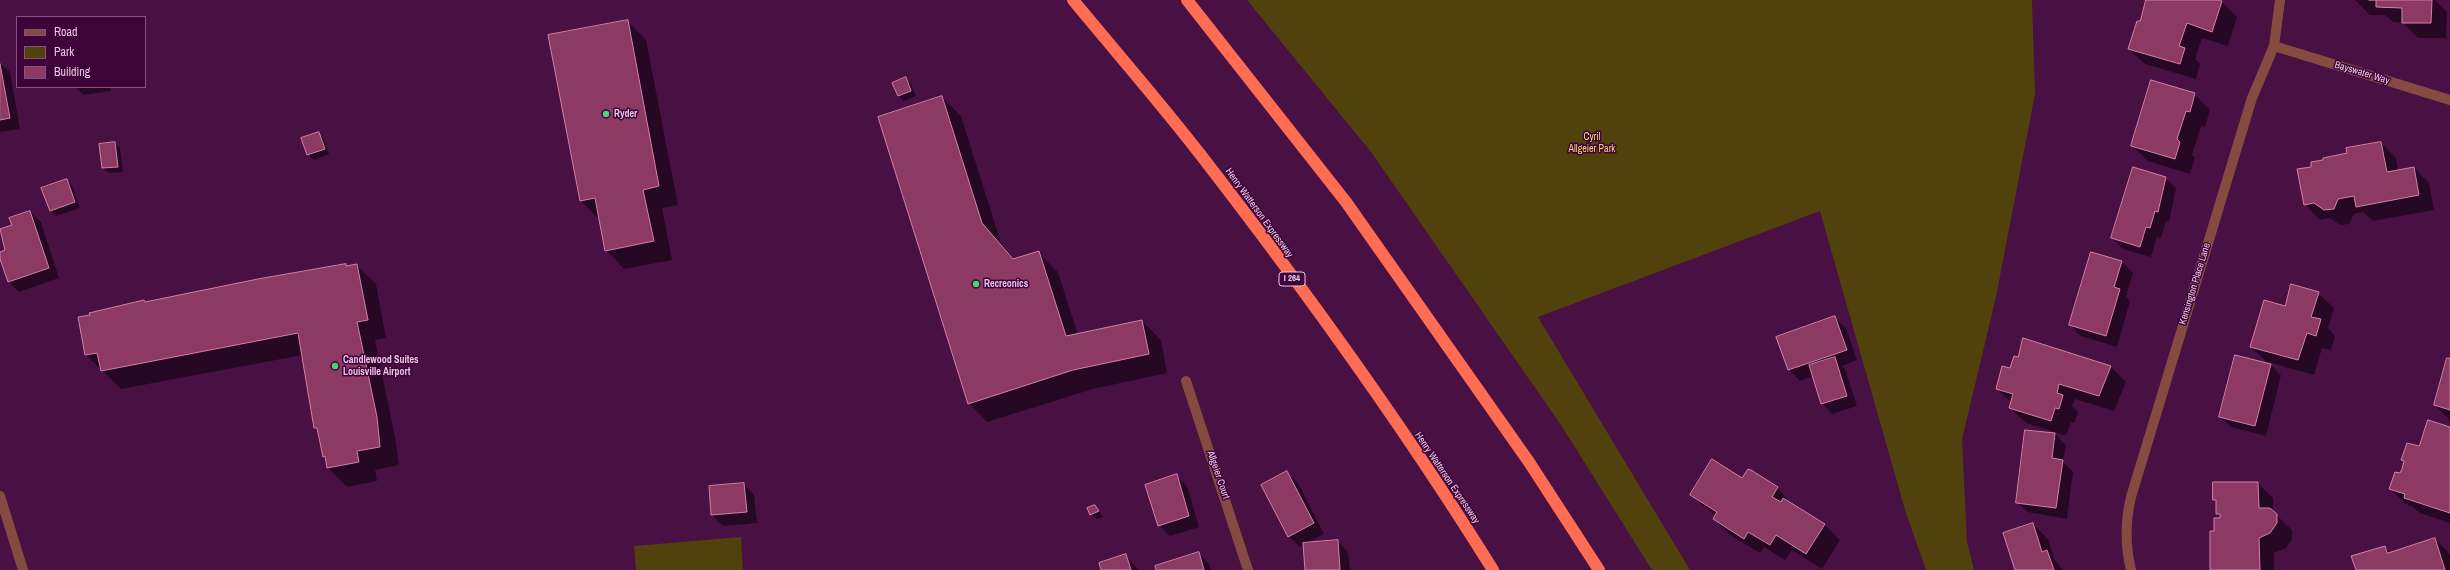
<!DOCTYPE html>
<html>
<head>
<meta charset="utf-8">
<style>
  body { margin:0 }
  #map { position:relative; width:2450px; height:570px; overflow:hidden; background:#491044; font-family:"Archivo Narrow",sans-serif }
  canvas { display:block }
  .legend { position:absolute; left:16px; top:16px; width:130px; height:72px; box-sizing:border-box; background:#3e0339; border:1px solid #83527e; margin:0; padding:5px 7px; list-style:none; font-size:12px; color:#eac8e5 }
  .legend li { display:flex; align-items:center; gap:8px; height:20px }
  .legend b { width:20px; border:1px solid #83527e }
</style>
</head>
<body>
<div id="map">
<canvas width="2450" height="570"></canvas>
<ul class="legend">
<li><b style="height:5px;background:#864b40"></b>Road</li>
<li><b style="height:11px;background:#51410c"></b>Park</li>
<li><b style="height:11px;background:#8c3963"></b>Building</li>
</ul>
</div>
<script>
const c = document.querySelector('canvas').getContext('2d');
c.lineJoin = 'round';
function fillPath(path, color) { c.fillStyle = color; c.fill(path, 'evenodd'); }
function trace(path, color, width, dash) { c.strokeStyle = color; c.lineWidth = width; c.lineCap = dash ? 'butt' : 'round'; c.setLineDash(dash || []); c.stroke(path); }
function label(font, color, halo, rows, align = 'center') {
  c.font = font + ' "Archivo Narrow",sans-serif'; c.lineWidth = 3; c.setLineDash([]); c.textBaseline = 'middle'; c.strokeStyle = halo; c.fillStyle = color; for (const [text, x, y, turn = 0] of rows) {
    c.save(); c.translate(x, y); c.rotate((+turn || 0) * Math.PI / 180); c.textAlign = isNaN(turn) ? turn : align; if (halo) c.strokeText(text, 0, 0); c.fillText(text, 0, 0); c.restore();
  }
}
const green = new Path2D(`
  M 1247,0 L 2032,0 L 2035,94 L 1996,297 L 1962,439 L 1967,542 L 1974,570 L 1926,570 L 1905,510 L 1820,211 L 1538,317 L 1690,570 L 1652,570 L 1561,425 L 1371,152 Z
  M 741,537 L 743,570 L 636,570 L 634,546 Z`);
const shadow = new Path2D(`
  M 2147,0 L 2220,0 L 2237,17 L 2228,46 L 2202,38 L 2195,59 L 2200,64 L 2196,79 L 2145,64 L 2129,49 L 2141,23 Z
  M 2355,0 L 2435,0 L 2447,12 L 2446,38 L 2418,38 L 2403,23 L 2393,22 L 2385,15 L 2370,15 Z
  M 627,21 L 646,40 L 678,205 L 662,208 L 672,260 L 624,269 L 606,250 L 600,220 L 581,201 Z
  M 0,63 L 10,72 L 20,129 L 0,132 Z
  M 906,79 L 911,84 L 916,96 L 904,101 L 898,96 Z
  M 76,87 L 110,87 L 111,91 L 83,95 Z
  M 2194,94 L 2210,110 L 2205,127 L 2201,126 L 2192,155 L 2195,158 L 2190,174 L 2148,161 L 2132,146 Z
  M 942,97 L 961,116 L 1001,243 L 1015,260 L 1039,253 L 1058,272 L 1078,335 L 1142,321 L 1161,340 L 1167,373 L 1093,389 L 987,422 L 969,403 Z
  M 319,134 L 324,139 L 329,154 L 314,160 L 308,154 Z
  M 114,143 L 120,148 L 123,172 L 109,173 L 103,168 Z
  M 2381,143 L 2396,158 L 2398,171 L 2414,168 L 2429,183 L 2434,210 L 2373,221 L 2363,212 L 2354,214 L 2349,224 L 2340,225 L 2330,218 L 2320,220 L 2305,204 L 2313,168 Z
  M 2165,178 L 2176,188 L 2169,222 L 2166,221 L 2161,238 L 2157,237 L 2151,257 L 2123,249 L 2112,238 Z
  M 66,180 L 72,185 L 80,208 L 56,216 L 51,211 Z
  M 30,212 L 41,222 L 59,278 L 19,292 L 8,281 L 0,256 L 0,253 L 6,251 L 0,230 L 13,226 Z
  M 2092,253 L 2122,262 L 2133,273 L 2126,296 L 2130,301 L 2117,347 L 2081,336 L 2070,325 Z
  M 346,265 L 348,267 L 357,266 L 376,284 L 386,338 L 375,340 L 395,437 L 399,465 L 375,470 L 377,481 L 347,487 L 328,468 L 324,456 L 319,432 L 315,428 L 303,355 L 121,389 L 86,355 L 79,318 L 119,306 Z
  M 2318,293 L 2334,308 L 2328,328 L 2335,336 L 2331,350 L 2322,348 L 2314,375 L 2268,362 L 2281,375 L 2266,436 L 2231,427 L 2220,417 L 2269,364 L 2251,347 L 2285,307 Z
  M 1835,318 L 1846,328 L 1857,360 L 1842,366 L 1845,369 L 1857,406 L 1832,414 L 1822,403 L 1813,376 L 1800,381 L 1789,370 L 1778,338 Z
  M 2024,340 L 2111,367 L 2126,382 L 2114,411 L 2075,399 L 2072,406 L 2078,412 L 2074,423 L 2071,422 L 2066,436 L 2026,423 L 2010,408 L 2012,403 L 1997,389 L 2018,358 Z
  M 2450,360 L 2450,420 L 2435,405 Z
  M 2450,428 L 2450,523 L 2420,513 L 2413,507 L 2406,504 L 2390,489 L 2401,474 L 2405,462 L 2402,460 Z
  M 2026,431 L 2055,434 L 2066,445 L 2063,462 L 2073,472 L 2067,519 L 2028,512 L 2017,502 Z
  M 1748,470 L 1778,488 L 1792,505 L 1825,525 L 1840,540 L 1822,569 L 1792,550 L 1785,560 L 1764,547 L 1760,553 L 1730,535 L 1714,519 L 1716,516 L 1691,495 L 1743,479 Z
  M 1287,473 L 1298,483 L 1324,534 L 1305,544 L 1338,541 L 1348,552 L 1350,570 L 1306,570 L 1304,545 L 1300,547 L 1289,536 Z
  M 1176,476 L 1187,486 L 1199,527 L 1170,536 L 1159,525 Z
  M 2258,483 L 2273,498 L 2273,512 L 2292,530 L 2292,539 L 2286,548 L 2274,553 L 2274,570 L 2211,570 L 2215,532 L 2223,519 L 2217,514 L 2217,503 L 2214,500 Z
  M 744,484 L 754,495 L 757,523 L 723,526 L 712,515 L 710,487 Z
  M 1095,506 L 1103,517 L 1097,519 L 1091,514 Z
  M 2033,524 L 2048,539 L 2054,559 L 2063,570 L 2016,570 Z
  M 2435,539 L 2450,554 L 2450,570 L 2357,570 L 2384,547 L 2391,553 Z
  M 1198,553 L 1209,564 L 1211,570 L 1157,570 Z
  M 1126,555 L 1138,570 L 1102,570 Z`);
const building = new Path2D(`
  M 2146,0 L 2220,0 L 2222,1 L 2212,32 L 2187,23 L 2179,46 L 2185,48 L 2180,64 L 2128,49 L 2137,21 L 2140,21 Z
  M 2369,0 L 2432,0 L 2431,23 L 2402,23 L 2402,8 L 2376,7 L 2376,0 Z
  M 628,20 L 659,186 L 643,190 L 654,241 L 605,251 L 595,198 L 580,201 L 548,35 Z
  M 0,64 L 10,118 L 0,120 Z
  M 906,77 L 911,91 L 898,96 L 892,83 Z
  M 2151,80 L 2195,93 L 2190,112 L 2186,111 L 2177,139 L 2180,142 L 2175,159 L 2131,146 Z
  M 942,96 L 982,223 L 1013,259 L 1039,251 L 1066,336 L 1142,320 L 1149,354 L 1073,370 L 968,404 L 878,117 Z
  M 319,132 L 325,149 L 307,155 L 301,138 Z
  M 115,142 L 118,167 L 102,168 L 99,144 Z
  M 2381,142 L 2387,172 L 2414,167 L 2419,195 L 2356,207 L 2354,196 L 2338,199 L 2334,209 L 2324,210 L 2314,203 L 2304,205 L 2297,169 L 2311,167 L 2311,162 L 2323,160 L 2323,158 L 2347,153 L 2346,148 Z
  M 2133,167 L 2166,177 L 2158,212 L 2155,211 L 2150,228 L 2146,227 L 2140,247 L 2111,238 Z
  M 67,179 L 75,202 L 50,211 L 41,188 Z
  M 30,211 L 49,268 L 8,282 L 0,259 L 0,252 L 5,250 L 0,229 L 12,225 L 9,218 Z
  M 2091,252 L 2122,261 L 2114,287 L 2120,289 L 2106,336 L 2069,325 Z
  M 346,264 L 346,266 L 357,264 L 368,320 L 357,322 L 377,417 L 380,447 L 357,451 L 359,462 L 327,468 L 325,456 L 323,457 L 317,428 L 314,428 L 298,333 L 101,371 L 97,353 L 85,355 L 78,317 L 90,315 L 89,313 L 144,300 L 145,302 L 258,279 Z
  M 2291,284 L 2319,292 L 2311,317 L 2321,319 L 2316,336 L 2307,333 L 2298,360 L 2250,347 L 2264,300 L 2285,306 Z
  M 1835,316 L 1847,350 L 1788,370 L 1776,337 Z
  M 2023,338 L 2111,366 L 2099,396 L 2059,384 L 2057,393 L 2063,395 L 2059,409 L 2055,408 L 2051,421 L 2009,408 L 2013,394 L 1996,389 L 2002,366 L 2010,368 L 2014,356 L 2018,357 Z
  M 2235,355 L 2271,364 L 2255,426 L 2219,417 Z
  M 1835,357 L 1847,396 L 1821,404 L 1809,365 Z
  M 2447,358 L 2450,358 L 2450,410 L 2434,405 Z
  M 2428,420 L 2450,427 L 2450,513 L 2404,498 L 2405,494 L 2389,489 L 2395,472 L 2400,473 L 2402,469 L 2404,461 L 2401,460 L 2407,443 L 2419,446 Z
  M 2025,430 L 2055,433 L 2052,458 L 2063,460 L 2056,508 L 2016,503 Z
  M 1712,459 L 1742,478 L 1748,469 L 1751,470 L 1778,487 L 1772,497 L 1781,502 L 1783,498 L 1825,524 L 1806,554 L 1776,535 L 1770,545 L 1748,532 L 1744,539 L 1713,519 L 1717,512 L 1690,495 Z
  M 1287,471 L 1314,523 L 1288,537 L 1261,485 Z
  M 1177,474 L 1189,516 L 1158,526 L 1145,485 Z
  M 2213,482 L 2258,482 L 2259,508 L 2270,508 L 2277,514 L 2277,523 L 2270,533 L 2259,538 L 2260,570 L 2210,570 L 2210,531 L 2214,531 L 2214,518 L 2220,518 L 2220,514 L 2216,514 L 2216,500 L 2213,500 Z
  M 744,483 L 747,512 L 711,515 L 709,486 Z
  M 1095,505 L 1099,511 L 1090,515 L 1087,508 Z
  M 2033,523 L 2042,552 L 2047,550 L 2054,570 L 2015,570 L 2003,533 Z
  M 2435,538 L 2445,570 L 2356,570 L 2351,556 L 2385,546 L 2387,553 Z
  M 1338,540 L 1340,570 L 1305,570 L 1303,543 Z
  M 1199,552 L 1204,570 L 1156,570 L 1155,566 Z
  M 1126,554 L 1131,570 L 1101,570 L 1099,563 Z`);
const minor = new Path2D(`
  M 2274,46 L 2450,100
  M 1186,381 L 1248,570
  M 2131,570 C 2125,545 2125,522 2131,497 L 2252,98 L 2274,46 L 2280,0`);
const tertiary = new Path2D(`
  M 0,496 L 23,570`);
const motorway = new Path2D(`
  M 1073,0 C 1115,51 1159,101 1200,154 C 1303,287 1404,427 1493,570
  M 1187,0 L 1346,202 L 1529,462 L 1599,570`);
const markers = [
  [606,114,4,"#44d77a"],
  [976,284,4,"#44d77a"],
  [335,366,4,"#44d77a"]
];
const shields = [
  [1292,279,26]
];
const shieldNames = [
  ["I 264",1292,279]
];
const streetNames = [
  ["Bayswater Way",2362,73,17],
  ["Henry Watterson Expressway",1259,213,54],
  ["Kensington Place Lane",2195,284,-73],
  ["Allgeier Court",1218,475,71],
  ["Henry Watterson Expressway",1447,478,56]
];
const poiNames = [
  ["Ryder",614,114],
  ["Recreonics",984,284],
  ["Candlewood Suites",343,360],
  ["Louisville Airport",343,372]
];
const parkNames = [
  ["Cyril",1592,137],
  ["Allgeier Park",1592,149]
];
fillPath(green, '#51410c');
fillPath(shadow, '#0007');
fillPath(building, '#8c3963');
trace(building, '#d282a6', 1);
trace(minor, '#864b40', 10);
trace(tertiary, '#864b40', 10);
trace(motorway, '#fd6c53', 12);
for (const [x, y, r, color] of markers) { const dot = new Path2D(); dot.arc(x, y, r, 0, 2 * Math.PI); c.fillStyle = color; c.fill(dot); trace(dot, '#3e0339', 1.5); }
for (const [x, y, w] of shields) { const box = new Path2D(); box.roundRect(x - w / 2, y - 7, w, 14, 3); c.fillStyle = '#3e0339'; c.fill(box); trace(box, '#eac8e5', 1); }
label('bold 9px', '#eac8e5', null, shieldNames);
label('10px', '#eac8e5', '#3e0339', streetNames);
label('bold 10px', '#eac8e5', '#3e0339', poiNames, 'left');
label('10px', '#f8d877', '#3e0339', parkNames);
</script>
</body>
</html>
